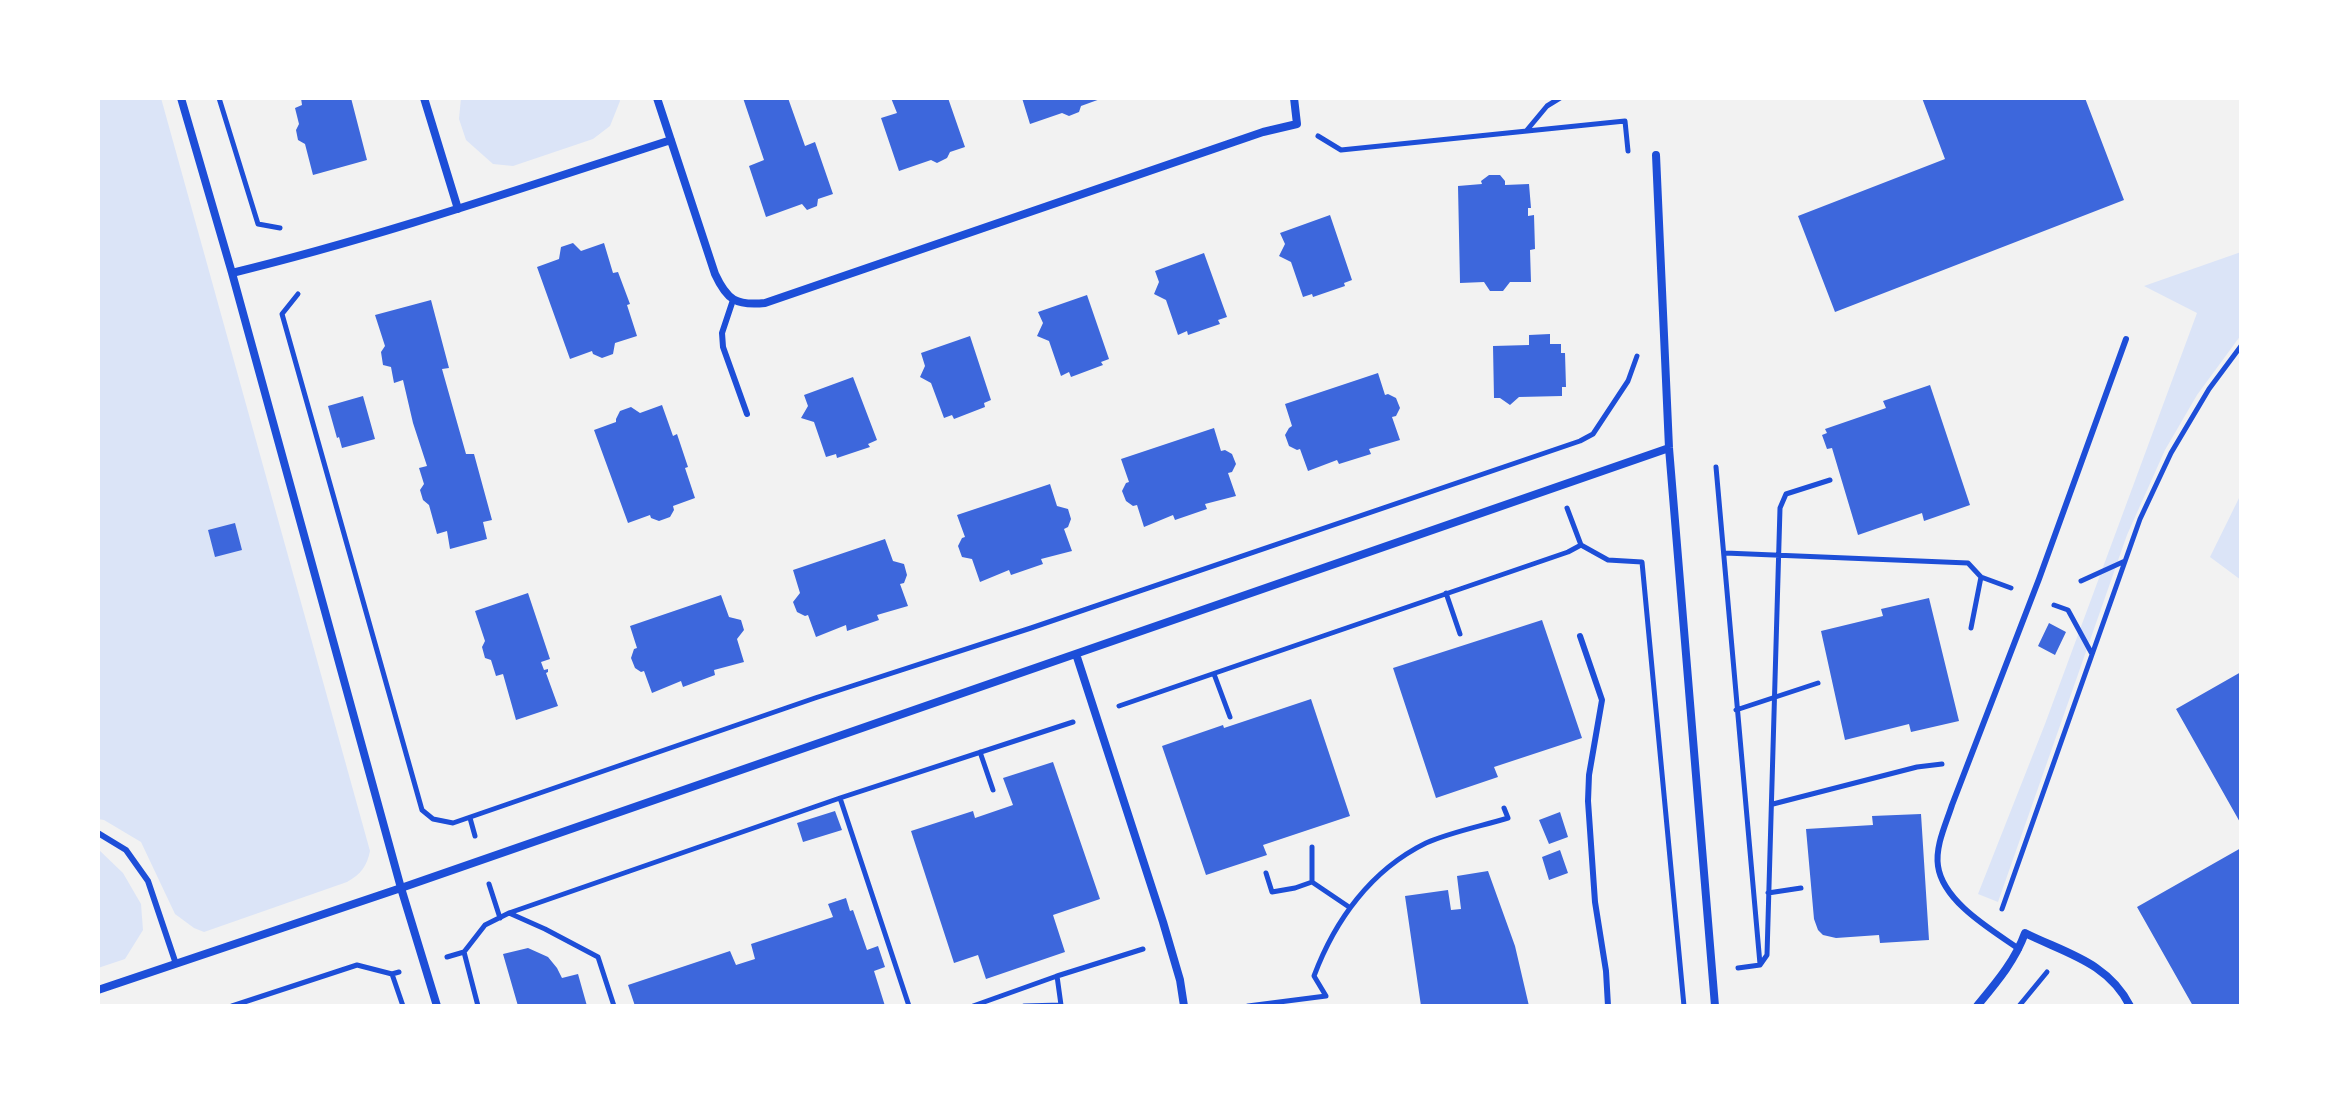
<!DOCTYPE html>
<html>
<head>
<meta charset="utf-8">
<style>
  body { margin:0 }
  #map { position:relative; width:2339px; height:1104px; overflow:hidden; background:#f2f2f2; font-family:Quicksand,sans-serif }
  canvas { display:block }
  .frame { position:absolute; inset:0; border:100px solid #fff; pointer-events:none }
</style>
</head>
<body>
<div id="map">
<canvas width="2339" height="1104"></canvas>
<div class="frame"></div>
</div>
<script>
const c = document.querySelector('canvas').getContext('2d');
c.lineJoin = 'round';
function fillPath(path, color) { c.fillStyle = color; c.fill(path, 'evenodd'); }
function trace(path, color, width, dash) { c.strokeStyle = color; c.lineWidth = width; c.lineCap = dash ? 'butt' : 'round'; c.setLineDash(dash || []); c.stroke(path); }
const green = new Path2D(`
  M 98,98 L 161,98 L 370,851 C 367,866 361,874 347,882 L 204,932 L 194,928 L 175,914 L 141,842 L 104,820 L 98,819 Z
  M 461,98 L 619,98 L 620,101 L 610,126 L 593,139 L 513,166 L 493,164 L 466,140 L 459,119 Z
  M 2241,252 L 2241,335 L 2197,395 L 2165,450 L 2127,535 L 1998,902 L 1978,894 L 2045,724 L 2197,313 L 2144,286 Z
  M 2241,494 L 2241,580 L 2210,557 Z
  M 98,849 L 123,873 L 141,904 L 143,930 L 125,959 L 98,968 Z`);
const building = new Path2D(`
  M 301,98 L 351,98 L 367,160 L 313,175 L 305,144 L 298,140 L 296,130 L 299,124 L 295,108 L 302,105 Z
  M 743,98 L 788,98 L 805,146 L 815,142 L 833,194 L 818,199 L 817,206 L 807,210 L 802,204 L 766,217 L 749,166 L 764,160 Z
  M 891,98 L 948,98 L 965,147 L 950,152 L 947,158 L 937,163 L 931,160 L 899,171 L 881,118 L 897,113 Z
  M 1022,98 L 1103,98 L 1081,106 L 1079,112 L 1069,116 L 1062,113 L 1030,124 Z
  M 1922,98 L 2085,98 L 2124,200 L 1835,312 L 1798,216 L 1945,159 Z
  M 1489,175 L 1500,175 L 1505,181 L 1505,185 L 1529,184 L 1531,208 L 1528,208 L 1528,216 L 1534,215 L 1535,249 L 1530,250 L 1531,282 L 1510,282 L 1503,291 L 1490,291 L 1484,282 L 1460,283 L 1458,186 L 1482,184 L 1481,181 Z
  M 1330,215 L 1352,280 L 1344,283 L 1345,286 L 1313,297 L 1312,294 L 1303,297 L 1291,262 L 1279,256 L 1285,244 L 1280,233 Z
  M 573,243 L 581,251 L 604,243 L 613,273 L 618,272 L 630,304 L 627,305 L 637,336 L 615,343 L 613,354 L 602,358 L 593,354 L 592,351 L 570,359 L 537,267 L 559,259 L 561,247 Z
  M 1204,253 L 1227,317 L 1218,320 L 1220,324 L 1188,335 L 1187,331 L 1178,335 L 1166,300 L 1154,294 L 1159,282 L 1155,271 Z
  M 1087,295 L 1109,359 L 1101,362 L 1103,365 L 1071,377 L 1069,372 L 1061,376 L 1049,341 L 1037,336 L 1043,323 L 1038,312 Z
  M 431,300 L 449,368 L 442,369 L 466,454 L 474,454 L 492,520 L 483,522 L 487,539 L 450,549 L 447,531 L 437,534 L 429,505 L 423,500 L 420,490 L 424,484 L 419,468 L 427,466 L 413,423 L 403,380 L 394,383 L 391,367 L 383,365 L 381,352 L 385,346 L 375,315 Z
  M 1550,334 L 1550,344 L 1561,344 L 1561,353 L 1565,353 L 1566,387 L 1562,387 L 1562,396 L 1519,397 L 1510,405 L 1500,398 L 1494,398 L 1493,346 L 1529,345 L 1529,335 Z
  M 970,336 L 991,400 L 984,403 L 985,407 L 954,419 L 952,415 L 944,418 L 931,383 L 920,377 L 925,366 L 921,353 Z
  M 1378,373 L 1385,395 L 1388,394 L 1396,398 L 1400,408 L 1396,416 L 1392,417 L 1400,440 L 1369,449 L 1371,454 L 1339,464 L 1337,460 L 1308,471 L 1300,449 L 1297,450 L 1289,446 L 1285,435 L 1289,428 L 1292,426 L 1285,404 Z
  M 853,377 L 877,440 L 868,444 L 870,447 L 837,458 L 836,454 L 826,457 L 814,422 L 801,418 L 808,406 L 804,395 Z
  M 1930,385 L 1970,505 L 1924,521 L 1922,513 L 1858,535 L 1832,448 L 1827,449 L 1822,435 L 1827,433 L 1825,429 L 1886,408 L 1883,401 Z
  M 363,396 L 375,439 L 342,448 L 339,437 L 337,438 L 328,406 Z
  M 662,405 L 673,436 L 677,434 L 688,467 L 685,468 L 695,498 L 673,506 L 674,510 L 670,517 L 659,521 L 651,518 L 650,515 L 628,523 L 594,430 L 616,422 L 616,419 L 620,411 L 631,407 L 640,413 Z
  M 1214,428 L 1221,451 L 1225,450 L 1232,454 L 1236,464 L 1232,472 L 1228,473 L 1236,496 L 1205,504 L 1207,509 L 1175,520 L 1173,515 L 1144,527 L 1137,505 L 1133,506 L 1126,501 L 1122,491 L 1126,483 L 1129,482 L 1121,459 Z
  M 1050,484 L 1057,506 L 1068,509 L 1071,519 L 1068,527 L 1064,529 L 1072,551 L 1041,559 L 1043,564 L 1011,575 L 1009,570 L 980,582 L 972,559 L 962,557 L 958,546 L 962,538 L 965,537 L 957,515 Z
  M 235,523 L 242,550 L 215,557 L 208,530 Z
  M 885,539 L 893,561 L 904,564 L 907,575 L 904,583 L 900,584 L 908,606 L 877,615 L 879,620 L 847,631 L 846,625 L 816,637 L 808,615 L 805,616 L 797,612 L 793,602 L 800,593 L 793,570 Z
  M 528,593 L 550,659 L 541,662 L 544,670 L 548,669 L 548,672 L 546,673 L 558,706 L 516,720 L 503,674 L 496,676 L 491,660 L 485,658 L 482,647 L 485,641 L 475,611 Z
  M 721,595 L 729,617 L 741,620 L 744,630 L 737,639 L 744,662 L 714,670 L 715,675 L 683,687 L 681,681 L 652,693 L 644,671 L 641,672 L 635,668 L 631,658 L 634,649 L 637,648 L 630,626 Z
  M 1929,598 L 1959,721 L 1911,732 L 1909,724 L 1845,740 L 1821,631 L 1883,616 L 1881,609 Z
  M 1542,620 L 1582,738 L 1494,767 L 1498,777 L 1436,798 L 1393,668 Z
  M 2049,623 L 2066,632 L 2055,655 L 2038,646 Z
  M 2241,672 L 2241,824 L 2176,709 Z
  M 1311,699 L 1350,816 L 1263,845 L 1267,855 L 1206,875 L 1162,746 L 1223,725 L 1224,728 Z
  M 1053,762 L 1100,899 L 1053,915 L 1065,952 L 986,979 L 978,955 L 954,963 L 911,831 L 973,811 L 975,818 L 1013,805 L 1003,778 Z
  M 835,811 L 842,830 L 803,842 L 797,823 Z
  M 1560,812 L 1568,837 L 1549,844 L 1539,820 Z
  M 1921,814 L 1929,940 L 1880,943 L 1879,935 L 1836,938 L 1823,935 L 1818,930 L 1814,919 L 1806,829 L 1873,825 L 1872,816 Z
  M 2241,848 L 2241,1006 L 2193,1006 L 2137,907 Z
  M 1560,850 L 1568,873 L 1549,880 L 1542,857 Z
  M 1488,871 L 1515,946 L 1529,1006 L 1421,1006 L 1405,896 L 1448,890 L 1451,910 L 1461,909 L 1457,876 Z
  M 846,898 L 850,911 L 853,910 L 867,950 L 878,946 L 885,967 L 874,971 L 885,1006 L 635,1006 L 628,985 L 730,951 L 736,965 L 755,959 L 751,944 L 833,917 L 828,904 Z
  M 528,948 L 548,957 L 557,968 L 562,978 L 578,974 L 587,1006 L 518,1006 L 503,954 Z`);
const path = new Path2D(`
  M 219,98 L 258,224 L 280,228
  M 1527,130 L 1547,106 L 1560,98
  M 1318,136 L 1341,150 L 1625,121 L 1628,151
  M 298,294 L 282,314 L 422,810 L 433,819 L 453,823 L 815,698 L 1031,628 L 1580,441 L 1593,434 L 1628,381 L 1637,356
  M 1716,467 L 1760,964
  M 1567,508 L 1581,545
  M 1725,553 L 1968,563 L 1981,577 L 1971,628
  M 1981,577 L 2011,588
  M 2081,581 L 2125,561
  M 1446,593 L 1460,634
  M 2054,605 L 2068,610 L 2092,654
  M 1214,674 L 1230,717
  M 1119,706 L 1568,552 L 1581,545 L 1608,560 L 1642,562 L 1684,1006
  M 1736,710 L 1818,683
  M 980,752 L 993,790
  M 840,798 L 909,1006
  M 1773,804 L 1917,767 L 1942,764
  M 470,818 L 475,836
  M 1266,873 L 1272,892 L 1295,888 L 1312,882
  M 1312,882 L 1349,907
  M 1312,882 L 1312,847
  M 489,884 L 500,918
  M 1768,893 L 1801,888
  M 2002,909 L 2140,519 L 2171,453 L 2209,389 L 2241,346
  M 509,913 L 545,929 L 598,957 L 614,1006
  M 464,952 L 478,1006
  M 447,957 L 464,952 L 485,925 L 509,913 L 840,798 L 1073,722
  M 1738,968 L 1760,965 L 1767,955 L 1780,508 L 1786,494 L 1830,480
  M 392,974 L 403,1006
  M 232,1006 L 357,965 L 392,974 L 399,972
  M 973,1006 L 1057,976 L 1143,949
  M 1024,1006 L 1061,1005 L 1057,976
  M 1248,1006 L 1326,996 L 1314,976 C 1335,920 1371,870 1426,843 C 1451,832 1482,826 1508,818 L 1504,808
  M 2019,1006 L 2047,972`);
const service = new Path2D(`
  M 733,300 L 722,333 L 723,347 L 747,414
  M 1580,636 L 1602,700 L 1589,775 L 1588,801 L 1595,902 L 1606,971 L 1608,1006
  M 98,833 L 126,850 L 148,881 L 176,964
  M 2019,949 C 1992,930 1943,902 1938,866 C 1935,846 1946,824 1952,805 L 2039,579 L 2126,339`);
const minor = new Path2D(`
  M 181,98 L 232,273 L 401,888 L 437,1006
  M 424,98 L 458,209
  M 657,98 L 715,274 C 727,300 736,306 765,303 L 1263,132 L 1297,124 L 1294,98
  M 1656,155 L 1669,448 L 1715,1006
  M 232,273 C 380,237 525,187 671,140
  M 1076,654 L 1163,922 L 1180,980 L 1184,1006
  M 98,990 L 401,888 L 1669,448
  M 1977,1006 C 1996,983 2015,961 2025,933 C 2065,953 2108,962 2130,1006`);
fillPath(green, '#dbe4f7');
fillPath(building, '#3d67dc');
trace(path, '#1d4ed8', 5);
trace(service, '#1d4ed8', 6);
trace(minor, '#1d4ed8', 8);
</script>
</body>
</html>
